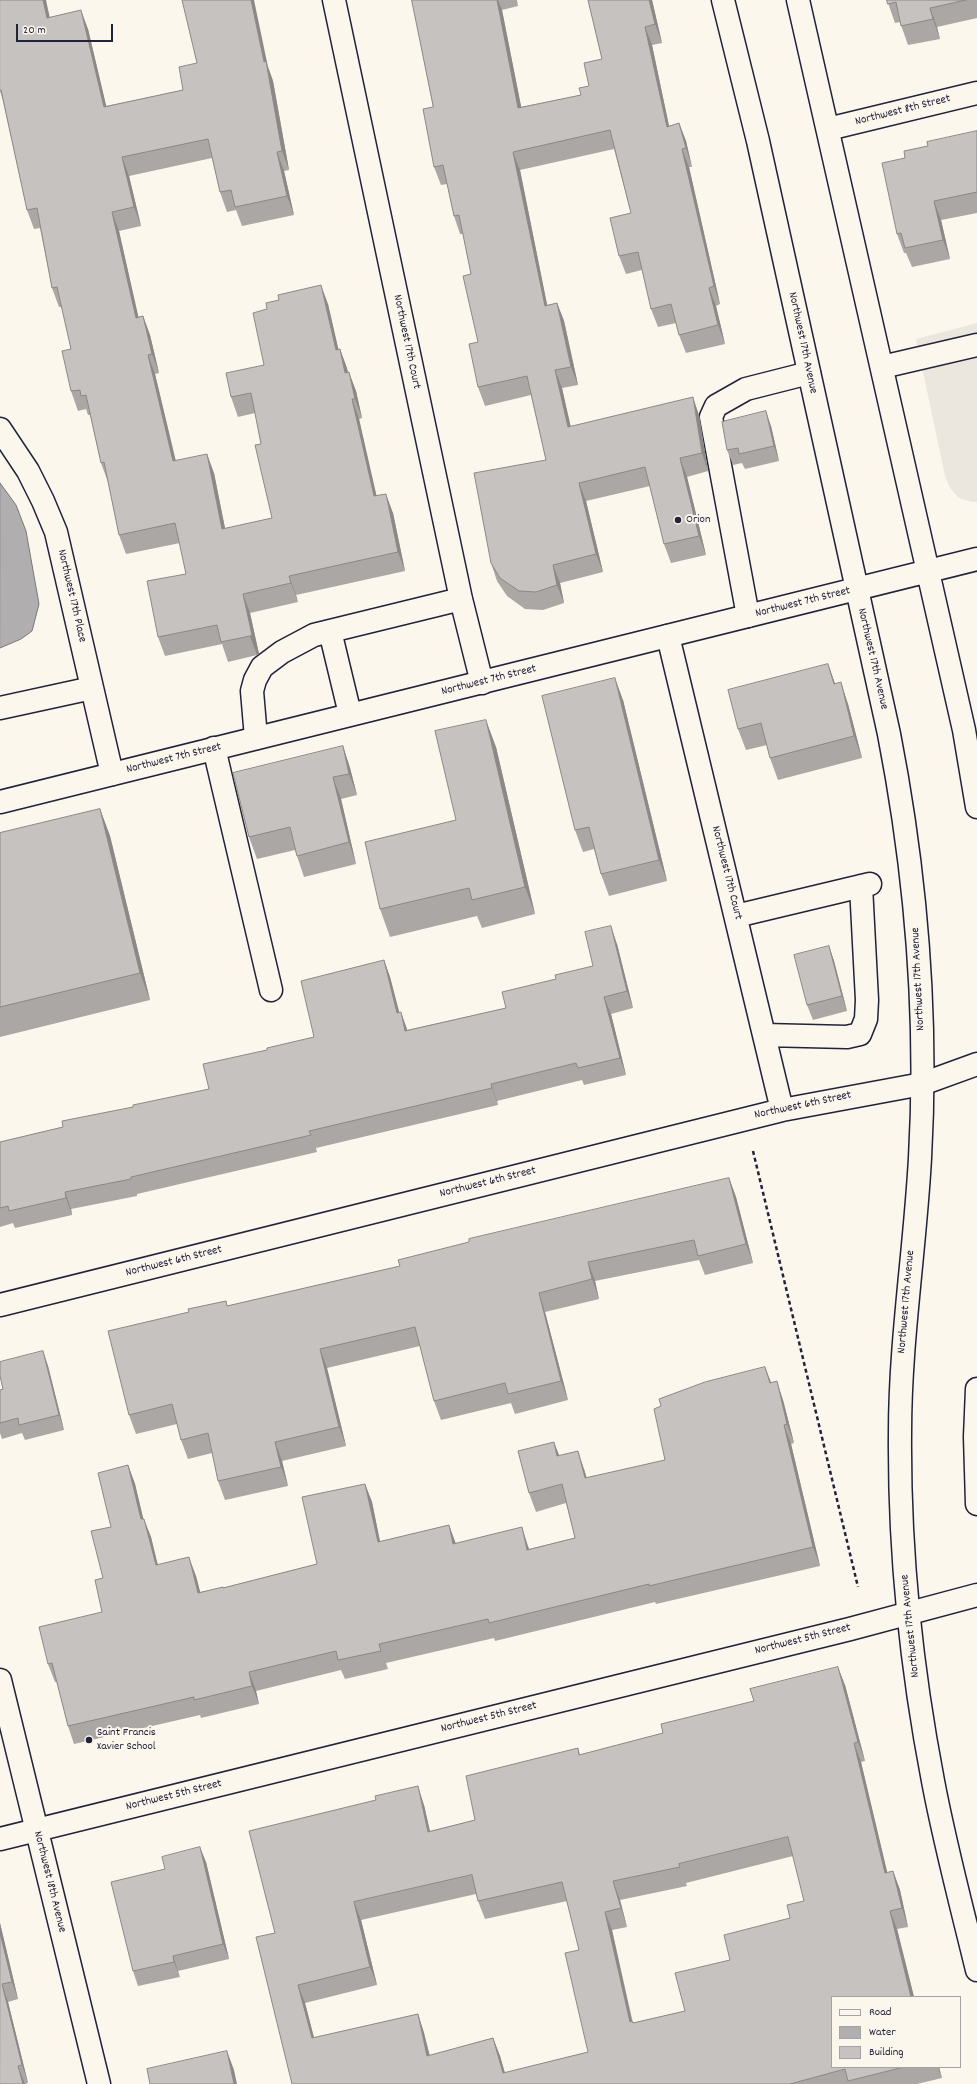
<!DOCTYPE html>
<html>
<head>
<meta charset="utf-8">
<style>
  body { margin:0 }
  #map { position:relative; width:977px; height:2084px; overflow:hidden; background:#fbf7ec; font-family:Dekko,sans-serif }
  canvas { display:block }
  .legend { position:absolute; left:831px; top:1996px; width:130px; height:72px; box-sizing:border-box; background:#fbf7ec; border:1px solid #a4a2a5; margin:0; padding:5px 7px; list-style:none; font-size:12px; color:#22223b }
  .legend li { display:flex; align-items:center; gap:8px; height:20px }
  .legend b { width:20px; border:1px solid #a4a2a5 }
  .scale { position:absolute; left:16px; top:24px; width:97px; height:18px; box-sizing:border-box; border:2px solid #22223b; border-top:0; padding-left:5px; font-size:12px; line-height:14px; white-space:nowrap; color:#22223b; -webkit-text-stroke:3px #fbf7ec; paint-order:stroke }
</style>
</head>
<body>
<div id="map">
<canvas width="977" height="2084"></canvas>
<ul class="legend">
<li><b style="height:5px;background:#fbf7ec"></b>Road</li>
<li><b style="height:11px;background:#b1aeb0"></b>Water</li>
<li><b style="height:11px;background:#c6c2c0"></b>Building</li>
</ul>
<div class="scale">20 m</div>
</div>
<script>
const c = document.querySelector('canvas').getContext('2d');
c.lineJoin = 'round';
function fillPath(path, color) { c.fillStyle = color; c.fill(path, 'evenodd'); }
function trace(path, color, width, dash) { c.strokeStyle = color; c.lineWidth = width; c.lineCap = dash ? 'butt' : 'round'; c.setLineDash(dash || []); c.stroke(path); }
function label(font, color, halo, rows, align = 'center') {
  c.font = font + ' Dekko,sans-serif'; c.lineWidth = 4; c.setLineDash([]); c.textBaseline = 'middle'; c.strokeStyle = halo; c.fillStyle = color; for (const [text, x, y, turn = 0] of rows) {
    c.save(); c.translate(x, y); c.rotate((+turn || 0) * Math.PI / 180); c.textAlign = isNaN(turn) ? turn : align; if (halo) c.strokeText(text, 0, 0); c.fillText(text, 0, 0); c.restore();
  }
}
const built = new Path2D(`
  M 977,323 L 977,502 L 972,502 L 959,498 L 950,488 L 945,476 L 916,339 Z`);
const water = new Path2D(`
  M 0,483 L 16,505 L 26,531 L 39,604 L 32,631 L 21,639 L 0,648 Z`);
const path = new Path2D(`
  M 753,1151 L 858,1587`);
const minor = new Path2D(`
  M 334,0 L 461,599 L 482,683
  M 828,129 L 977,93
  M 882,367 L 977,345
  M 0,429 L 28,471 L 43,501 L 56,532 L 112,774
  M 748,616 L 711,417 L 716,406 L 746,389 L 809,373
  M 330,631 L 350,714
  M 668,636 L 782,1110
  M 0,708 L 92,688
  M 256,738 L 252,691 L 255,680 L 262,667 L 282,652 L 314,635 L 461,599
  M 214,748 L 271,990
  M 736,916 L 870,884
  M 764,1035 L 847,1037 L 860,1034 L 866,1019 L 867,1000 L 861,886
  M 0,1305 L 782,1110 L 922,1084 L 977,1064
  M 0,1680 L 99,2084
  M 0,1839 L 850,1629 L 977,1595`);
const major = new Path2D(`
  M 723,0 L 758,141 L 889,734 C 916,873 928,1017 920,1158 C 915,1250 900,1341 900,1433 C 899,1550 911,1667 933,1781 C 945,1845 962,1908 977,1970
  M 798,0 L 964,730 L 977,807
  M 0,802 L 977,559
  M 977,1389 L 975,1437 L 977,1504`);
const wall = new Path2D(`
  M 0,0 L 49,17 L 88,29 L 106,106 L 183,90 L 197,63 L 268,67 L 273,81 L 289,170 L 284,171 L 294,215 L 242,226 L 236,210 L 227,212 L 220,192 L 212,158 L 129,176 L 141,226 L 119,231 L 138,317 L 143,316 L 150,335 L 159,373 L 155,374 L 176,461 L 214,473 L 225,529 L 272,518 L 261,444 L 255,413 L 238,417 L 231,397 L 264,365 L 328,304 L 338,349 L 340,349 L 348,372 L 356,391 L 362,418 L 359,419 L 376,496 L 393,513 L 405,571 L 296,595 L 298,602 L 250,613 L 259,654 L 257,655 L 228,662 L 222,644 L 165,656 L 158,637 L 186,574 L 180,543 L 126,554 L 119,535 L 108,482 L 101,463 L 90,415 L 88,415 L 86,409 L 78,411 L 71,391 L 71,349 L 62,307 L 59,307 L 52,288 L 40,228 L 34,229 L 27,210 L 3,101 L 0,91 Z
  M 412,0 L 517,0 L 518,6 L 502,10 L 521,107 L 581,95 L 589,86 L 602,59 L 588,0 L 652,0 L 662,43 L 652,45 L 669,126 L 679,123 L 686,141 L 692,167 L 689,167 L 720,304 L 716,306 L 725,344 L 686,353 L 679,335 L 676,323 L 658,327 L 651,309 L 642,270 L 626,274 L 619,256 L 631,213 L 614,149 L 520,170 L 547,305 L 557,303 L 564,321 L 578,385 L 562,388 L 570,427 L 699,415 L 708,471 L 687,477 L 706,555 L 671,563 L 664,544 L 650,486 L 586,501 L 603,572 L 560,583 L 564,603 L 543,610 L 525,609 L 507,596 L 497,581 L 491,563 L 546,460 L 531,395 L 485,406 L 478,387 L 478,342 L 471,274 L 463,234 L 460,234 L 454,216 L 447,184 L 441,185 L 434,167 L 433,107 Z
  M 887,0 L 977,0 L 977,18 L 937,27 L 940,39 L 908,45 L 900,22 L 895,23 Z
  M 977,131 L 977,213 L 941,220 L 950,259 L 912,267 L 906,253 L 904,253 L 897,234 L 905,158 L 928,146 Z
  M 771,426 L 779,461 L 745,469 L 742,463 L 733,465 L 727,450 Z
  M 828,664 L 835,684 L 848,704 L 862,758 L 778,780 L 770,758 L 767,745 L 746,750 L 738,729 Z
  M 623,700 L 667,881 L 609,896 L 601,874 L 594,849 L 583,852 L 575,830 Z
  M 343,746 L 350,768 L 357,795 L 341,799 L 356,864 L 304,877 L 295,850 L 257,859 L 249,837 Z
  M 496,747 L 535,914 L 482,928 L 477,916 L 390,937 L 380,909 L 456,820 Z
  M 100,809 L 110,836 L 150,1000 L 0,1037 L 0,833 Z
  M 617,944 L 633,1008 L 611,1014 L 626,1075 L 584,1085 L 582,1080 L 497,1101 L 498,1105 L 316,1148 L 317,1152 L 137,1194 L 137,1196 L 71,1209 L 72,1215 L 15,1228 L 13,1223 L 0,1227 L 0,1142 L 63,1127 L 133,1107 L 209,1089 L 267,1050 L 314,1037 L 384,960 L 390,977 L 399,1013 L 407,1030 L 506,1008 L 556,979 L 593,966 Z
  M 829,946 L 834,961 L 847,1011 L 813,1020 L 807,1005 Z
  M 729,1178 L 736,1197 L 753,1263 L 705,1275 L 699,1260 L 595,1281 L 599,1299 L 545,1312 L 568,1400 L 515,1414 L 511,1403 L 441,1420 L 434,1401 L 420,1346 L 327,1368 L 346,1446 L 282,1461 L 288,1486 L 225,1500 L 218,1481 L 212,1453 L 188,1459 L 181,1440 L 177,1424 L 136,1434 L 129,1415 L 189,1312 L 226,1301 L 227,1306 L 400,1266 Z
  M 43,1351 L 48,1366 L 64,1430 L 25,1440 L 22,1433 L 2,1439 L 0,1433 L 0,1390 L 3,1389 Z
  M 765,1367 L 771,1383 L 783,1400 L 794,1443 L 791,1444 L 820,1566 L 656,1604 L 655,1602 L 495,1641 L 494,1638 L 386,1663 L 388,1669 L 345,1679 L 341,1670 L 256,1691 L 259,1704 L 201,1718 L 200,1715 L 74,1744 L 68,1726 L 57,1682 L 55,1682 L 48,1664 L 102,1612 L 103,1578 L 111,1527 L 128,1465 L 135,1484 L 143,1519 L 151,1537 L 158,1565 L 196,1576 L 200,1592 L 223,1588 L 317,1564 L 365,1484 L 372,1502 L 380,1542 L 449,1525 L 455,1543 L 528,1546 L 529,1549 L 575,1538 L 566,1503 L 536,1512 L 529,1493 L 559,1456 L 584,1469 L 587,1478 L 665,1460 Z
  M 845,1685 L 865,1761 L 861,1762 L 887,1873 L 893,1871 L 900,1890 L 908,1927 L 897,1929 L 914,1997 L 832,1997 L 832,2067 L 939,2067 L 942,2078 L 917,2084 L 292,2084 L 275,1933 L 424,1805 L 430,1831 L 475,1820 L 578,1748 L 580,1755 ZM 793,1856 L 804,1901 L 790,1918 L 730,1960 L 685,2011 L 633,2023 L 612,1930 L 627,1927 L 620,1900 L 687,1886 L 686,1883 ZM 476,1894 L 478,1901 L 485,1919 L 567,1901 L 579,1950 L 588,2052 L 505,2073 L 500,2056 L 493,2038 L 430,2056 L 424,2033 L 418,2014 L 314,2038 L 305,2003 L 377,1985 L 361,1920 Z
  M 206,1862 L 229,1959 L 178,1971 L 180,1977 L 138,1986 L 133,1971 Z
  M 0,1923 L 18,1999 L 8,2002 L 28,2083 L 25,2084 L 0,2084 Z`);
const shadedWall = new Path2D(`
  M 43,0 L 46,0 L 54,37 L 47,18 Z
  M 251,0 L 254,0 L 268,67 L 273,81 L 289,170 L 282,151 L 264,62 Z
  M 497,0 L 498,0 L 502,10 L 525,126 L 518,108 Z
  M 649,0 L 652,0 L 662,43 L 655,24 Z
  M 930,8 L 937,27 L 940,39 L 933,19 Z
  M 81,10 L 88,29 L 111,126 L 104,107 Z
  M 645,27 L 652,45 L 673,145 L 667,127 Z
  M 679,123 L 686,141 L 692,167 L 686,148 Z
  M 682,149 L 689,167 L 720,304 L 714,286 Z
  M 277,152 L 284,171 L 294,215 L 287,196 Z
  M 513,152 L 520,170 L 551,324 L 545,306 Z
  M 122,157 L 129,176 L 141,226 L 134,207 Z
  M 934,201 L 941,220 L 950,259 L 943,240 Z
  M 112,212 L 119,231 L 143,337 L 136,318 Z
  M 321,285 L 328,304 L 343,369 L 336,350 Z
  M 709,288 L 716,306 L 725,344 L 718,325 Z
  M 557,303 L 564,321 L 578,385 L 571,367 Z
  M 143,316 L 150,335 L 159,373 L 152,354 Z
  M 340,349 L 347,368 L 352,392 L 345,373 Z
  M 148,355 L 155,374 L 180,480 L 173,461 Z
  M 555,370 L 562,388 L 575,445 L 568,427 Z
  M 349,372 L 356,391 L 362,418 L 355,399 Z
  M 693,397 L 699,415 L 708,471 L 702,453 Z
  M 352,399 L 359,419 L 381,515 L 374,496 Z
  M 766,411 L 771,426 L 779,461 L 774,446 Z
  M 207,454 L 214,473 L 229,548 L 222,529 Z
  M 680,458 L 687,477 L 706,555 L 699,536 Z
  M 579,483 L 586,501 L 603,572 L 596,554 Z
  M 386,494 L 393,513 L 405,571 L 398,552 Z
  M 553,565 L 560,583 L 564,603 L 557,585 Z
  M 289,576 L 296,595 L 298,602 L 291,583 Z
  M 243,594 L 250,613 L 259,654 L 257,655 L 250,636 Z
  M 828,664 L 836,686 L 834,684 Z
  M 615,678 L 623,700 L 667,881 L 659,860 Z
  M 841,682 L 848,704 L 862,758 L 854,736 Z
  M 486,720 L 496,747 L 535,914 L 525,887 Z
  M 343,746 L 350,768 L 357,795 L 349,774 Z
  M 333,777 L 341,799 L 356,864 L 349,842 Z
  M 100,809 L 110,836 L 150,1000 L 140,973 Z
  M 611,926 L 617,944 L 633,1008 L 627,991 Z
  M 829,946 L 834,961 L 847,1011 L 842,996 Z
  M 384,960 L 390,977 L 404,1030 L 397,1013 Z
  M 604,997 L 611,1014 L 626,1075 L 620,1058 Z
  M 401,1012 L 407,1029 L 412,1048 L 405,1031 Z
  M 491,1084 L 497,1101 L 498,1105 L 492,1088 Z
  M 729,1178 L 736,1197 L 753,1263 L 746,1244 Z
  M 65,1192 L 71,1209 L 72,1215 L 66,1198 Z
  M 588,1262 L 595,1281 L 599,1299 L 592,1279 Z
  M 539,1293 L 545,1312 L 568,1400 L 561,1381 Z
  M 320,1349 L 327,1368 L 346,1446 L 339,1427 Z
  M 43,1351 L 48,1366 L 64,1430 L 59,1415 Z
  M 765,1367 L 772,1385 L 770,1383 Z
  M 777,1381 L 783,1400 L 794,1443 L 787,1424 Z
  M 784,1425 L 791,1444 L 820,1566 L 813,1547 Z
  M 275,1442 L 282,1461 L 288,1486 L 281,1467 Z
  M 554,1442 L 561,1460 L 557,1456 Z
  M 578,1451 L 584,1469 L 591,1497 L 585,1478 Z
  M 128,1465 L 135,1484 L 148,1538 L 141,1519 Z
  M 365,1484 L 372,1502 L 384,1561 L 378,1542 Z
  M 144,1519 L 151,1537 L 162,1584 L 156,1565 Z
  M 449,1525 L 456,1544 L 453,1544 Z
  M 522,1527 L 528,1546 L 534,1569 L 527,1550 Z
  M 189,1557 L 196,1576 L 205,1611 L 198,1593 Z
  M 838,1667 L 845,1685 L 865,1761 L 858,1742 Z
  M 249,1672 L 256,1691 L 259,1704 L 252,1686 Z
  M 854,1743 L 861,1762 L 892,1892 L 885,1873 Z
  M 418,1786 L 424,1805 L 434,1850 L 428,1832 Z
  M 200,1847 L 206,1862 L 229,1959 L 223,1944 Z
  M 893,1871 L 900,1890 L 908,1927 L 902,1908 Z
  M 613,1881 L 620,1900 L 627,1927 L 621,1908 Z
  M 354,1902 L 361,1920 L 377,1985 L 370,1967 Z
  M 890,1911 L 897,1929 L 914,1997 L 911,1997 Z
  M 605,1912 L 612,1930 L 632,2022 L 630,2022 Z
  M 0,1923 L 18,1999 L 12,1982 L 0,1933 Z
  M 173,1956 L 180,1977 L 174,1962 Z
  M 2,1984 L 8,2002 L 28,2083 L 22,2065 Z
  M 298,1985 L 305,2003 L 319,2057 L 312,2038 Z
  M 418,2014 L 424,2033 L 434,2075 L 427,2056 Z
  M 493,2038 L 500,2056 L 508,2084 L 503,2073 Z
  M 227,2051 L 234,2070 L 237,2084 L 234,2084 Z
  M 18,2066 L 25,2084 L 23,2084 Z
  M 938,2067 L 939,2067 L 942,2078 Z`);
const building = new Path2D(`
  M 0,0 L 43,0 L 47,18 L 81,10 L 104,107 L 183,90 L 179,67 L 197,63 L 182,0 L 251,0 L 264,62 L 266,61 L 282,151 L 277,152 L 287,196 L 235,207 L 231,190 L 220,192 L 208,139 L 122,157 L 134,207 L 112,212 L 136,318 L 143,316 L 152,354 L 148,355 L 173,461 L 207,454 L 222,529 L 272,518 L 255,445 L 261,444 L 251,393 L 231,397 L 226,373 L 264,365 L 253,313 L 267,309 L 266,303 L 279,300 L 278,295 L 321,285 L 336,350 L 340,349 L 345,373 L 349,372 L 355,399 L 352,399 L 374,496 L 386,494 L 398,552 L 289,576 L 291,583 L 243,594 L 252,635 L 250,636 L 221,642 L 217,625 L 158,637 L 147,581 L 186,574 L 175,523 L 119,535 L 104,462 L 101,463 L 86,395 L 81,396 L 80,390 L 71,391 L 62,351 L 71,349 L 57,287 L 52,288 L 37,208 L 27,210 L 1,90 L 0,90 Z
  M 412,0 L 497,0 L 518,108 L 581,95 L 579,88 L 589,86 L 584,63 L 602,59 L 588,0 L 649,0 L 655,24 L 645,27 L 667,127 L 679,123 L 686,148 L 682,149 L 714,286 L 709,288 L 718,325 L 679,335 L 671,304 L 651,309 L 638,252 L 619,256 L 610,218 L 631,213 L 610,130 L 513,152 L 545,306 L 557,303 L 571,367 L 555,370 L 568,427 L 693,397 L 702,453 L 680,458 L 699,536 L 664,544 L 645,467 L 579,483 L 596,554 L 553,565 L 557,585 L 536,592 L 519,591 L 500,578 L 491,563 L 474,473 L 546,460 L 527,376 L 478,387 L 469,344 L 478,342 L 463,276 L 471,274 L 459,215 L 454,216 L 443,165 L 434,167 L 423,109 L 433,107 Z
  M 887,0 L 966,0 L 930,8 L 933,19 L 901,26 L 896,2 L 888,4 Z
  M 977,131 L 977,192 L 934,201 L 943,240 L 905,248 L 901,233 L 897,234 L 882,163 L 905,158 L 904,151 L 928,146 L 927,142 Z
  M 766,411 L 774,446 L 739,454 L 738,448 L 727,450 L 722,422 Z
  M 828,664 L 834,684 L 841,682 L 854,736 L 770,758 L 761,723 L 738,729 L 728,690 Z
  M 615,678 L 659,860 L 601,874 L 589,827 L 575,830 L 542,696 Z
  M 486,720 L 525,887 L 472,900 L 469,888 L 380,909 L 365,842 L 456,820 L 435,731 Z
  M 343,746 L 349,774 L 333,777 L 349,842 L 297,856 L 290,827 L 249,837 L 233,773 Z
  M 100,809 L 140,973 L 0,1007 L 0,833 Z
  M 611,926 L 627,991 L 604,997 L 620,1058 L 578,1068 L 576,1063 L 491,1084 L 492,1088 L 309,1131 L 311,1135 L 131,1177 L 131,1179 L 65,1192 L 66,1198 L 9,1211 L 8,1206 L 0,1208 L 0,1142 L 63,1127 L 62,1121 L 133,1107 L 133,1105 L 209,1089 L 203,1064 L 267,1050 L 267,1048 L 314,1037 L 301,981 L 384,960 L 397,1013 L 401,1012 L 405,1031 L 506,1008 L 502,992 L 556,979 L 555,975 L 593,966 L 585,932 Z
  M 829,946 L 842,996 L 807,1005 L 794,955 Z
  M 729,1178 L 746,1244 L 698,1256 L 694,1240 L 588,1262 L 592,1279 L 539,1293 L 561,1381 L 508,1394 L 505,1383 L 434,1401 L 415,1327 L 320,1349 L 339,1427 L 275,1442 L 281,1467 L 218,1481 L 208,1433 L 181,1440 L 172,1404 L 129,1415 L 108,1331 L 189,1312 L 188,1309 L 226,1301 L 227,1306 L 400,1266 L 398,1260 L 469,1242 L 469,1239 Z
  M 43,1351 L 59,1415 L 19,1425 L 18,1418 L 0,1423 L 0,1390 L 3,1389 L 0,1376 L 0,1362 Z
  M 765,1367 L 770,1383 L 777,1381 L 787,1424 L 784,1425 L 813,1547 L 649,1586 L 649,1584 L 489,1623 L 488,1619 L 379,1644 L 381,1651 L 338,1660 L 336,1651 L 249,1672 L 252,1686 L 194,1700 L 194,1697 L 68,1726 L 52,1663 L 48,1664 L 39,1627 L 102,1612 L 95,1580 L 103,1578 L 91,1531 L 111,1527 L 98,1473 L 128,1465 L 141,1519 L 144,1519 L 156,1565 L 189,1557 L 198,1593 L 223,1587 L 223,1588 L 317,1564 L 302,1497 L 365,1484 L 378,1542 L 449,1525 L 453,1544 L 522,1527 L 527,1550 L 575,1538 L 562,1484 L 529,1493 L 518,1451 L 554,1442 L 557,1456 L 578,1451 L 585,1478 L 665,1460 L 654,1409 L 661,1406 L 659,1399 L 705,1382 Z
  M 838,1667 L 858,1742 L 854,1743 L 885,1873 L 893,1871 L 902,1908 L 890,1911 L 911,1997 L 832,1997 L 832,2067 L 904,2067 L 848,2081 L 845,2069 L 790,2084 L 292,2084 L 256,1937 L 275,1933 L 249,1831 L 376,1800 L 375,1796 L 418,1786 L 428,1832 L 475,1820 L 466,1776 L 578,1748 L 579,1755 L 663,1733 L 661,1724 L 754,1701 L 750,1689 ZM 788,1837 L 804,1901 L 787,1905 L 790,1918 L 724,1935 L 730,1960 L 675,1973 L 685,2011 L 633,2023 L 632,2021 L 630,2022 L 605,1912 L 621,1908 L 613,1881 L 680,1867 L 679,1864 ZM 472,1875 L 478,1901 L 562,1882 L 579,1950 L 565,1953 L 588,2052 L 503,2073 L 493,2038 L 427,2056 L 418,2014 L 312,2038 L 298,1985 L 370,1967 L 354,1902 Z
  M 200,1847 L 223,1944 L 173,1956 L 174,1962 L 133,1971 L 111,1882 L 165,1869 L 162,1857 Z
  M 0,1933 L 12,1982 L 2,1984 L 22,2065 L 18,2066 L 23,2084 L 0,2084 Z
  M 227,2051 L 234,2084 L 150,2084 L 147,2069 Z`);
const markers = [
  [678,520,4,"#22223b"],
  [89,1740,4,"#22223b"]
];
const streetNames = [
  ["Northwest 8th Street",903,111,-14],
  ["Northwest 17th Court",406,342,78],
  ["Northwest 17th Avenue",802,343,78],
  ["Northwest 17th Place",71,596,77],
  ["Northwest 7th Street",803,603,-14],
  ["Northwest 17th Avenue",872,659,77],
  ["Northwest 7th Street",489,681,-14],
  ["Northwest 7th Street",174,759,-14],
  ["Northwest 17th Court",726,873,76],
  ["Northwest 17th Avenue",919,979,-93],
  ["Northwest 6th Street",803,1106,-12],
  ["Northwest 6th Street",488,1183,-14],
  ["Northwest 6th Street",174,1262,-14],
  ["Northwest 17th Avenue",907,1302,-85],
  ["Northwest 17th Avenue",911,1626,-96],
  ["Northwest 5th Street",803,1640,-14],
  ["Northwest 5th Street",489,1718,-14],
  ["Northwest 5th Street",174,1796,-14],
  ["Northwest 18th Avenue",49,1882,76]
];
const poiNames = [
  ["Orion",686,520],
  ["Saint Francis",97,1733],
  ["Xavier School",97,1747]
];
fillPath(built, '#ebe7df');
fillPath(water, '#b1aeb0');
trace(water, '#787681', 1);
trace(minor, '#22223b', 25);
trace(major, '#22223b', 25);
trace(path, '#22223b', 2.5, [4, 3]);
trace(minor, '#fbf7ec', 22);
trace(major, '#fbf7ec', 22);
fillPath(wall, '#aaa7a5');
fillPath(shadedWall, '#8b8886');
fillPath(building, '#c6c2c0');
trace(building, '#8b8886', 1);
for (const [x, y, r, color] of markers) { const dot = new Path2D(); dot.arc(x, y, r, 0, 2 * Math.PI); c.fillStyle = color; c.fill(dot); trace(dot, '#fbf7ec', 1.5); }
label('12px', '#22223b', '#fbf7ec', streetNames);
label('12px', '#22223b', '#fbf7ec', poiNames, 'left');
</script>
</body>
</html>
